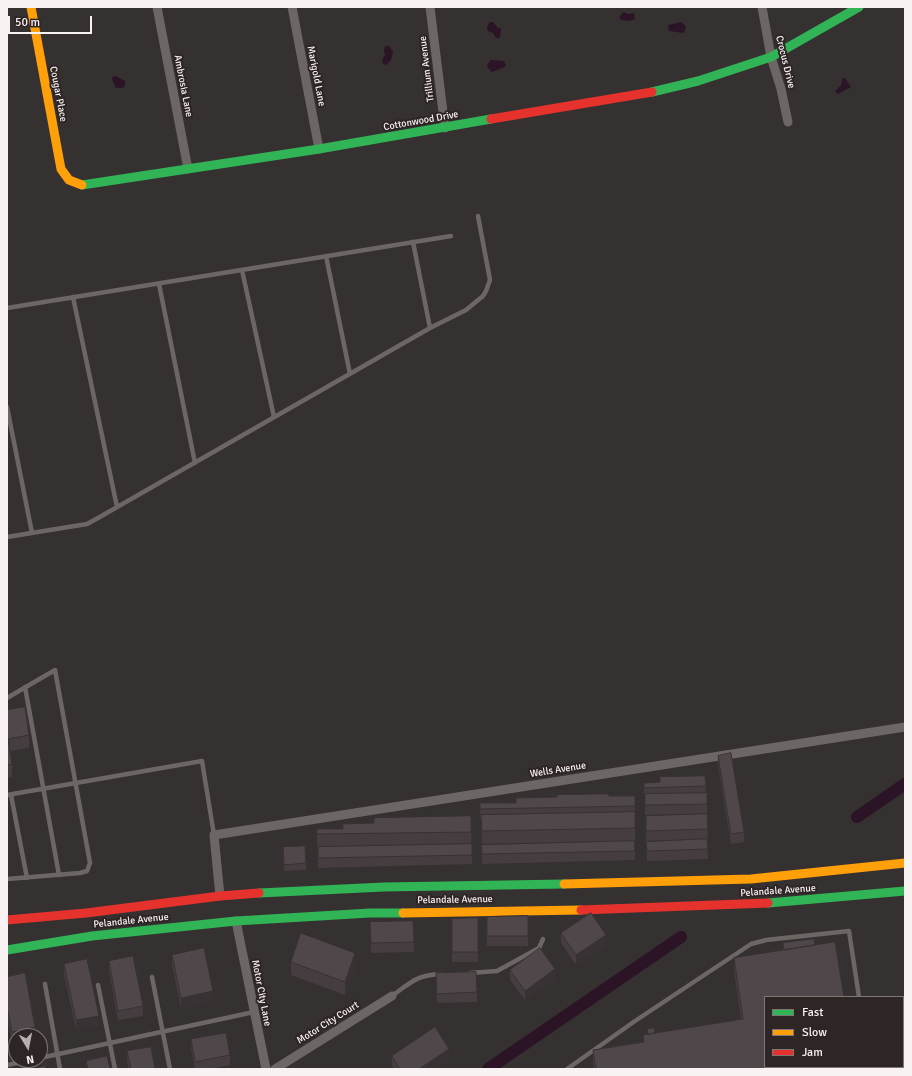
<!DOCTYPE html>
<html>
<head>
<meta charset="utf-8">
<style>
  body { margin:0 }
  #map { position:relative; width:912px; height:1076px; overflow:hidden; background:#363131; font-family:Signika,sans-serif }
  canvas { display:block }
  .frame { position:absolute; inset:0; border:8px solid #f9f2f2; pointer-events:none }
  .legend { position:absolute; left:764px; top:996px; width:140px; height:72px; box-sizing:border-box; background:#2e2525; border:1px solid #7f7777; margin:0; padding:5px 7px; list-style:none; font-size:12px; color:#f9f2f2 }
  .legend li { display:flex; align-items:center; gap:8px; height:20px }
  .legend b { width:20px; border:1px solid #7f7777 }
  .north { position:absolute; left:8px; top:1028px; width:40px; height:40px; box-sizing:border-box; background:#2e2525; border:1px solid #7f7777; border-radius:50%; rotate:170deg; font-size:11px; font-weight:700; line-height:16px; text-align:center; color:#f9f2f2 }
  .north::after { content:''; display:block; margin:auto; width:14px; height:18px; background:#b5aeae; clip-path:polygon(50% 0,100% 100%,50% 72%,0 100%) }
  .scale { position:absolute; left:8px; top:16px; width:84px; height:18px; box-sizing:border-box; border:2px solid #f9f2f2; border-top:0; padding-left:5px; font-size:12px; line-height:14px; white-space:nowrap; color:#f9f2f2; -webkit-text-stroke:3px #2e2525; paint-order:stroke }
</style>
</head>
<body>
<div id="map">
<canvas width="912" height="1076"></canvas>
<div class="frame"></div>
<ul class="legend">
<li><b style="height:5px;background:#30b455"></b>Fast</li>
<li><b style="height:5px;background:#ff9f0a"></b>Slow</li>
<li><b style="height:5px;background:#e5322d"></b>Jam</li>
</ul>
<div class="north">N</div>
<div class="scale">50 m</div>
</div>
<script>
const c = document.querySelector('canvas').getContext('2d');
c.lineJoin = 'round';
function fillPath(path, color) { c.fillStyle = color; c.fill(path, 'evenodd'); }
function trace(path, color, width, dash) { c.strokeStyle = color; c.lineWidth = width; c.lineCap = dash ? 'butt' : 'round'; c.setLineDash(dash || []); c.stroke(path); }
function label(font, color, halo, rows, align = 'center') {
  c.font = font + ' Signika,sans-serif'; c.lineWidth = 4; c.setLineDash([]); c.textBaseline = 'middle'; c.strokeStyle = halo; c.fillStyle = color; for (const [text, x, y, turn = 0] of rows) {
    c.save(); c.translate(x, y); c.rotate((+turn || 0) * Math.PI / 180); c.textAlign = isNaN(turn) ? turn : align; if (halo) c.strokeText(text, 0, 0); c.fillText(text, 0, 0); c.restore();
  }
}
const water = new Path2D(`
  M 623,12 L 628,14 L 634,13 L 635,19 C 630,21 623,22 619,18 Z
  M 490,22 L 493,22 L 497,27 L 501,29 L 500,38 L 496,38 L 493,33 L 488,31 L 487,27 Z
  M 681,22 L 686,26 L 684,33 L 669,31 L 668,25 Z
  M 385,46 L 389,46 L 393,52 L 391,60 L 386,65 L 382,63 L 383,58 L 385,55 L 384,51 Z
  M 491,60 L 504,61 L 506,66 L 505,67 L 492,72 L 488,68 L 487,65 Z
  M 113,76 L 116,76 L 125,81 L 125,86 L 123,88 L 116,88 L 112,79 Z
  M 843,78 L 845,78 L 851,87 L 838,94 L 835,91 L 841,85 Z`);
const canal = new Path2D(`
  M 857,817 L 905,784
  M 488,1069 L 681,937`);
const lane = new Path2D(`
  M 413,242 L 430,328
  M 326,256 L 350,374
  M 242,270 L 274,417
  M 159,284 L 195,463
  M 73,297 L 117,507
  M 7,308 L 451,236
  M 7,407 L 32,533
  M 7,537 L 87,524 L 98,518 L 430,328 L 466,310 L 483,296 L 486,291 L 490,280 L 478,216
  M 25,687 L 59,875
  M 7,698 L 55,670 L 90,863 L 87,871 L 80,873 L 7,879
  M 7,795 L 202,761 L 214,835
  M 11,795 L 27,878
  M 470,973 L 497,971 L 539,948 L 543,939
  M 152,977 L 170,1069
  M 45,984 L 60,1069
  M 98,985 L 115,1069
  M 392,996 C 411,982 417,975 441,974
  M 40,1058 L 254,1012
  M 7,1065 L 32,1060
  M 869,1067 L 869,1069
  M 567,1069 L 635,1021 L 751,944 L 766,940 L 849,931 L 859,997`);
const street = new Path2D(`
  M 157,7 L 188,169
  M 292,7 L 319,149
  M 430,7 L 445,128
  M 762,7 L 771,57 L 781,89 L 788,122
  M 220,896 L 214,835 L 905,727
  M 236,921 L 266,1069
  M 275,1069 L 392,996`);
const fast = new Path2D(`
  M 652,92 L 698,81 L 771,57 L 859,7
  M 82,185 L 319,149 L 491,119
  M 259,893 L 384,887 L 564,884
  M 768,903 L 905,891
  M 7,950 L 92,936 L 236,921 L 370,913 L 403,913`);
const slow = new Path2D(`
  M 31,7 L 61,169 L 69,180 L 82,185
  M 564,884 L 751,879 L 905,863
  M 403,913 L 581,910`);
const jam = new Path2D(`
  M 491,119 L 652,92
  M 581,910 L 768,903
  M 7,920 L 86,913 L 220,896 L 259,893`);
const wall = new Path2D(`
  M 7,710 L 29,735 L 29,748 L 10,751 L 12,764 L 12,777 L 7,778 Z
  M 718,756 L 744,832 L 744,842 L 731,844 L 718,765 Z
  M 705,776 L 706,793 L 644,794 L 644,783 L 660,782 Z
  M 707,793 L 707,814 L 645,815 L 645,794 Z
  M 609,796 L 635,796 L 635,860 L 482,864 L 481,845 L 613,842 L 482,844 L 481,818 L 480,818 L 480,803 L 516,803 Z
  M 707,814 L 708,839 L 646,841 L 646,816 Z
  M 471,816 L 472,864 L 318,868 L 318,847 L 325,847 L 317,847 L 317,829 L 343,829 L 374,823 Z
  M 707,839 L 708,859 L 647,861 L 646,842 Z
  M 283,847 L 306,863 L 306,870 L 284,871 Z
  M 528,916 L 528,946 L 487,946 L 487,917 Z
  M 478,918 L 478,962 L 452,962 L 452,919 Z
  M 413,921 L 414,952 L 371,953 L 370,922 Z
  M 561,933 L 606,945 L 576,965 L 561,943 Z
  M 814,939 L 765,1067 L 855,1067 L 855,1069 L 594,1069 L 593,1063 L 593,1050 L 643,1042 L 643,1035 L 648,1034 L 647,1029 L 655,1033 L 741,1019 L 734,971 L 734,958 L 783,950 L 783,943 Z
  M 172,955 L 213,1001 L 181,1008 L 172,965 Z
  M 109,961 L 143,1006 L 143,1016 L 118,1020 L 109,971 Z
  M 291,962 L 355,966 L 345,995 L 291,975 Z
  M 64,964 L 99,1025 L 76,1030 L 64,974 Z
  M 510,970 L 555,978 L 525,1000 L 510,980 Z
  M 7,977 L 35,1027 L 35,1036 L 16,1036 L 16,1041 L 12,1042 L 7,1016 Z
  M 436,983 L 477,992 L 477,1002 L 437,1003 Z
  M 191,1039 L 230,1055 L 230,1065 L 209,1069 L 195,1069 L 191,1049 Z
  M 127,1051 L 155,1069 L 129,1069 L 127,1061 Z
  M 392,1056 L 449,1059 L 434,1069 L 394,1069 L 392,1066 Z`);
const shadedWall = new Path2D(`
  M 606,935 L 606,945 L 576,965 L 576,955 Z
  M 355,953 L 355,966 L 345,995 L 345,982 Z
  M 555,969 L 555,978 L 525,1000 L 525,991 Z
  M 213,991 L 213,1001 L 181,1008 L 181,998 Z
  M 99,1016 L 99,1025 L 76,1030 L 76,1020 Z
  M 449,1049 L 449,1059 L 434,1069 L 419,1069 Z`);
const building = new Path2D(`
  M 25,707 L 29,735 L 8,739 L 12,764 L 7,765 L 7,710 Z
  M 731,753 L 744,832 L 731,834 L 718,756 Z
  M 705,776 L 706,786 L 644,788 L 644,783 L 660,782 L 660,777 Z
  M 707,793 L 707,804 L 645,805 L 645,794 Z
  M 608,794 L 609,796 L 635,796 L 635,806 L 480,809 L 480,803 L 516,803 L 516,798 L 557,797 L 557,795 Z
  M 635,812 L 635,828 L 482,831 L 481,815 Z
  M 707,814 L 708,829 L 646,831 L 646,816 Z
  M 471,816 L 471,832 L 317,834 L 317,829 L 343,829 L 343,824 L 374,823 L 374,818 Z
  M 707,839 L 708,849 L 647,851 L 646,842 Z
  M 634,841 L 635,851 L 482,854 L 481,845 Z
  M 472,844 L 472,855 L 318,858 L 318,847 Z
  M 305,846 L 306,863 L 284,865 L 283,847 Z
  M 591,913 L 606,935 L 576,955 L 561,933 Z
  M 528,916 L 528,936 L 487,936 L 487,917 Z
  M 478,918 L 478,952 L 452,952 L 452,919 Z
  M 413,921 L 414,942 L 371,943 L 370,922 Z
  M 301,933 L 355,953 L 345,982 L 291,962 Z
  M 814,939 L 815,945 L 784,950 L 783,943 Z
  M 835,942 L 844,997 L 765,997 L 765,1067 L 829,1067 L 816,1069 L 596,1069 L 593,1050 L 644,1042 L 643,1035 L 743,1019 L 734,958 Z
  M 204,948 L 213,991 L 181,998 L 172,955 Z
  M 540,948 L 555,969 L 525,991 L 510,970 Z
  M 133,956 L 143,1006 L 118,1011 L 109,961 Z
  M 87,959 L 99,1016 L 76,1020 L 64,964 Z
  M 476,972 L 477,992 L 437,994 L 436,973 Z
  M 25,973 L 35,1027 L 12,1032 L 7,1007 L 7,977 Z
  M 435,1027 L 449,1049 L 419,1069 L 400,1069 L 392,1056 Z
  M 654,1028 L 655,1033 L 648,1034 L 647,1029 Z
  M 226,1033 L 230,1055 L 195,1062 L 191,1039 Z
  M 151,1047 L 155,1069 L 131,1069 L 127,1051 Z
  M 107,1056 L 110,1069 L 88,1069 L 86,1061 Z
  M 45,1066 L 46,1069 L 32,1069 Z`);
const streetNames = [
  ["Crocus Drive",785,62,76],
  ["Trillium Avenue",427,69,-97],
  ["Marigold Lane",316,76,79],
  ["Ambrosia Lane",183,86,79],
  ["Cougar Place",58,94,79],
  ["Cottonwood Drive",421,121,-10],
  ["Wells Avenue",558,770,-9],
  ["Pelandale Avenue",778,891,-4],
  ["Pelandale Avenue",455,900,-1],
  ["Pelandale Avenue",131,921,-6],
  ["Motor City Lane",261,993,79],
  ["Motor City Court",328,1023,-32]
];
fillPath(water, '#2a1426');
trace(canal, '#2a1426', 12);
trace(lane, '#6c6764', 4.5);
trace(street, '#6c6764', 9);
trace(fast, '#30b455', 9);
trace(slow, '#ff9f0a', 9);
trace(jam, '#e5322d', 9);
fillPath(wall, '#453d40');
fillPath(shadedWall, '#383234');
fillPath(building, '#50474a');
trace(building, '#383234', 1);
label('10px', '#f9f2f2', '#2e2525', streetNames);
</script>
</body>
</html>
